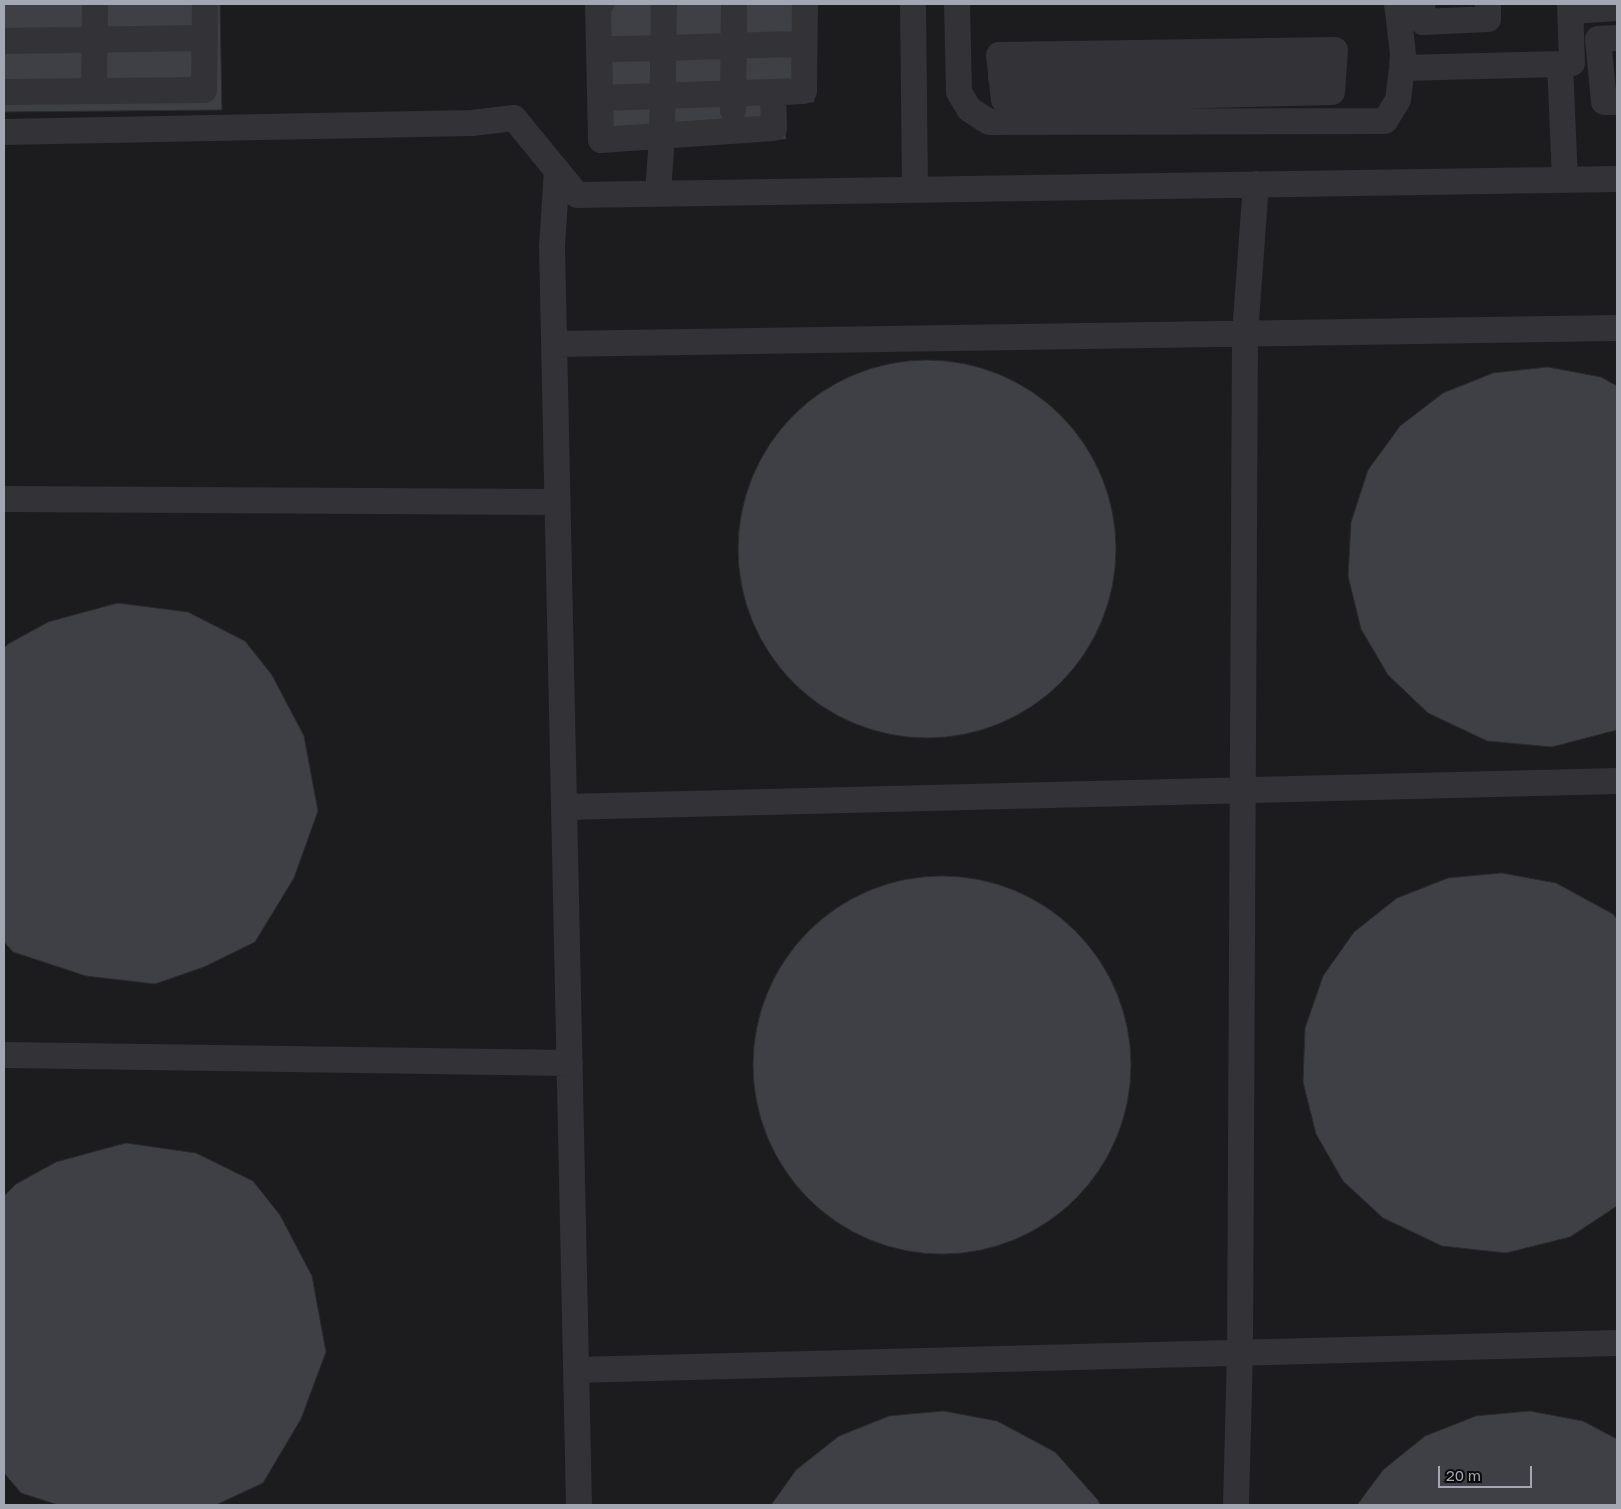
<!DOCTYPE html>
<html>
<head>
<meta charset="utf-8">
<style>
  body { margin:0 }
  #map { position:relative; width:1621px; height:1509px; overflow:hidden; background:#101012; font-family:"Golos Text",sans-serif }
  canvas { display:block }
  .frame { position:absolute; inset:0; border:5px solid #a2a7b2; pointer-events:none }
  .scale { position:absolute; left:1438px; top:1466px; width:94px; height:22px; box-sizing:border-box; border:2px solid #a2a7b2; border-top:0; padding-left:6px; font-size:15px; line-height:18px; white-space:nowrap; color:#a2a7b2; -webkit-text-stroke:4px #0b0b0d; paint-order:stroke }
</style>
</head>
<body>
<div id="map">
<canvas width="1621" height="1509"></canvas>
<div class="frame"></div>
<div class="scale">20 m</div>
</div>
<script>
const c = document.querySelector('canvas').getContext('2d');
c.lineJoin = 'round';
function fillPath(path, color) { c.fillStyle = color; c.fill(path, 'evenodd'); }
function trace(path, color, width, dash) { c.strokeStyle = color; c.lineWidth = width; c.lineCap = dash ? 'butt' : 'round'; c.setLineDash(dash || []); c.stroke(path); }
const built = new Path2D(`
  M 4,4 L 1617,4 L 1617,1505 L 4,1505 Z`);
const building = new Path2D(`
  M 4,4 L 220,4 L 222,110 L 4,112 Z
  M 589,4 L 814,4 L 814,102 L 784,105 L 786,139 L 593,148 Z
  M738 549a189 189 0 1 1 378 0a189 189 0 1 1-378 0Z
  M 1548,367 L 1601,377 L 1617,386 L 1617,730 L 1552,747 L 1487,741 L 1428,713 L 1388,675 L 1361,629 L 1348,576 L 1351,522 L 1368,470 L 1400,426 L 1443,393 L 1493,373 Z
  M 118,603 L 188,612 L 245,641 L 272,675 L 304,736 L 318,811 L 294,878 L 255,942 L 204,967 L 155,984 L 86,976 L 13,952 L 4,942 L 4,648 L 8,644 L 48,622 Z
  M 1502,873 L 1556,883 L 1613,914 L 1617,919 L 1617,1206 L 1570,1237 L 1506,1253 L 1442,1246 L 1383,1218 L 1343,1181 L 1316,1134 L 1303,1082 L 1305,1028 L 1323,976 L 1354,932 L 1397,898 L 1448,878 Z
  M753 1065a189 189 0 1 1 378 0a189 189 0 1 1-378 0Z
  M 126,1143 L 196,1153 L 253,1181 L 280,1215 L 312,1276 L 326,1352 L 301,1419 L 263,1483 L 216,1505 L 58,1505 L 21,1493 L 4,1473 L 4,1196 L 16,1184 L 56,1162 Z
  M 944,1411 L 997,1421 L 1055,1452 L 1098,1500 L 1100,1505 L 771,1505 L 796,1470 L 839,1436 L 889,1416 Z
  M 1530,1411 L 1583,1421 L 1617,1439 L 1617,1505 L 1357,1505 L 1383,1470 L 1425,1436 L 1476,1416 Z`);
const street = new Path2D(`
  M 601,4 L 598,4 L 601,140 L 774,128 L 773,92 L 804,91 L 805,4
  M 913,4 L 915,189
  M 957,4 L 959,92 L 969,109 L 989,122 L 1385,121 L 1398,100 L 1402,68 L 1403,54 L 1397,4
  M 1422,4 L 1423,22 L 1488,19 L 1488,4
  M 1571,11 L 1617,8
  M 1617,38 L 1598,39 L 1604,102 L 1617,102
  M 4,41 L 205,38
  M 599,49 C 668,49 736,45 804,44
  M 1335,50 L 1332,92 L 1004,100 L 999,55 Z
  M 1560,64 L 1572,63 L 1570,4
  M 1402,68 L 1560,64 L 1565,180
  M 1001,78 C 1112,74 1223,74 1333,70
  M 94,91 L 95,4
  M 4,92 L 204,90 L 205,4
  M 601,98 L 773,92
  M 733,110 L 734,4
  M 4,132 L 472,123 L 514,118 L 577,195 L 1617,179
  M 557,170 L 552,246 L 579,1505
  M 658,193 L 662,136 L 664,4
  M 554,344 L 1617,328
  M 4,499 L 557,502
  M 564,807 L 1617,781
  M 4,1055 L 570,1063
  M 576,1370 L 1617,1343
  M 1236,1505 L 1240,1352 L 1245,334 L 1256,184`);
fillPath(built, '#1c1c1f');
fillPath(building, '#3f4045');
trace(building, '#2a2a2e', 1);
trace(street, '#323237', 26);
</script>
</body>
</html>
